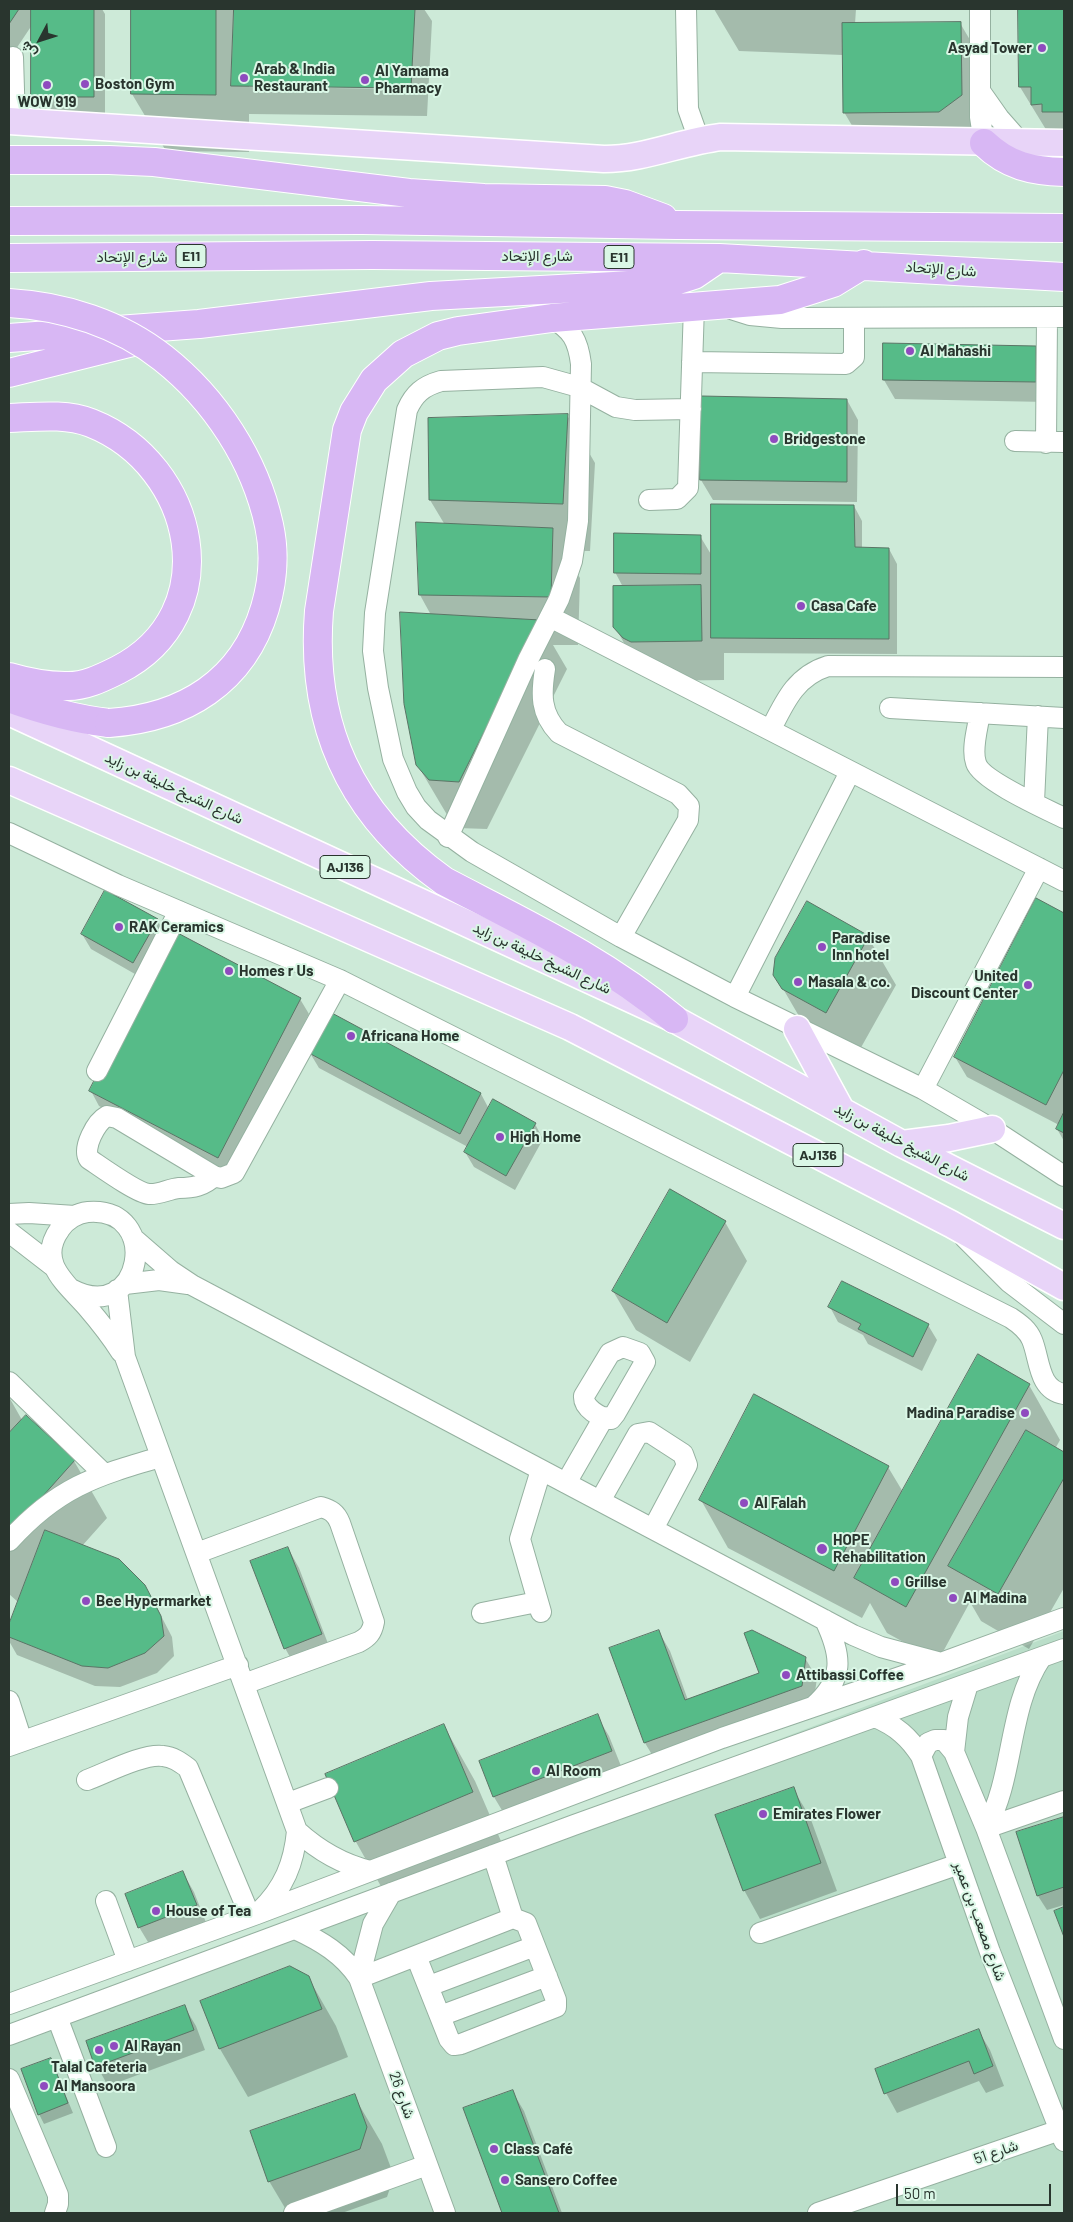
<!DOCTYPE html>
<html>
<head>
<meta charset="utf-8">
<style>
  body { margin:0 }
  #map { position:relative; width:1073px; height:2222px; overflow:hidden; background:#cdead8; font-family:Barlow,Vazirmatn,sans-serif }
  canvas { display:block }
  .frame { position:absolute; inset:0; border:10px solid #29352e; pointer-events:none }
  .north { position:absolute; left:15px; top:15px; width:50px; height:50px; -webkit-text-stroke:4px #daf7e6; paint-order:stroke; rotate:230deg; font-size:14px; font-weight:700; line-height:20px; text-align:center; color:#29352e }
  .north::after { content:''; display:block; margin:auto; width:18px; height:22px; background:#29352e; clip-path:polygon(50% 0,100% 100%,50% 72%,0 100%) }
  .scale { position:absolute; left:896px; top:2184px; width:155px; height:22px; box-sizing:border-box; border:2px solid #29352e; border-top:0; padding-left:6px; font-size:15px; line-height:18px; white-space:nowrap; color:#29352e; -webkit-text-stroke:4px #daf7e6; paint-order:stroke }
</style>
</head>
<body>
<div id="map">
<canvas width="1073" height="2222"></canvas>
<div class="frame"></div>
<div class="north">ش</div>
<div class="scale">50 m</div>
</div>
<script>
const c = document.querySelector('canvas').getContext('2d');
c.lineJoin = 'round';
function fillPath(path, color) { c.fillStyle = color; c.fill(path, 'evenodd'); }
function trace(path, color, width, dash) { c.strokeStyle = color; c.lineWidth = width; c.lineCap = dash ? 'butt' : 'round'; c.setLineDash(dash || []); c.stroke(path); }
function label(font, color, halo, rows, align = 'center') {
  c.font = font + ' Barlow,Vazirmatn,sans-serif'; c.lineWidth = 4; c.setLineDash([]); c.textBaseline = 'middle'; c.strokeStyle = halo; c.fillStyle = color; for (const [text, x, y, turn = 0] of rows) {
    c.save(); c.translate(x, y); c.rotate((+turn || 0) * Math.PI / 180); c.textAlign = isNaN(turn) ? turn : align; if (halo) c.strokeText(text, 0, 0); c.fillText(text, 0, 0); c.restore();
  }
}
const built = new Path2D(`
  M 1064,1631 L 1064,2213 L 9,2213 L 9,2024 L 727,1759 Z`);
const shadow = new Path2D(`
  M 9,9 L 102,9 L 105,14 L 105,117 L 44,116 L 32,97 L 32,25 L 12,55 L 9,88 Z
  M 133,9 L 424,9 L 432,21 L 427,116 L 249,114 L 249,152 L 166,151 L 132,94 ZM 249,85 L 418,86 L 418,89 L 249,87 Z
  M 714,9 L 856,9 L 855,24 L 960,23 L 983,62 L 984,134 L 867,151 L 844,112 L 843,55 L 739,51 Z
  M 1020,9 L 1064,9 L 1064,159 L 1020,87 Z
  M 1035,347 L 1047,367 L 1047,402 L 895,399 L 884,380 Z
  M 847,400 L 858,420 L 857,502 L 713,500 L 701,480 Z
  M 567,415 L 595,463 L 590,551 L 564,551 L 580,578 L 578,645 L 553,645 L 567,669 L 487,829 L 458,828 L 446,813 L 417,764 L 431,615 L 420,595 L 445,525 L 430,500 Z
  M 854,506 L 862,521 L 862,549 L 889,549 L 897,564 L 897,654 L 724,653 L 724,680 L 654,681 L 637,666 L 615,627 L 623,587 L 615,572 L 700,536 L 712,556 Z
  M 1037,900 L 1064,915 L 1064,1141 L 1057,1129 L 1059,1125 L 967,1077 L 955,1057 Z
  M 157,920 L 166,934 L 142,978 L 91,949 L 82,934 Z
  M 868,937 L 896,985 L 854,1060 L 803,1023 L 775,975 Z
  M 300,999 L 309,1014 L 226,1172 L 99,1106 L 91,1091 Z
  M 331,1014 L 481,1094 L 489,1109 L 535,1124 L 543,1139 L 515,1190 L 474,1167 L 465,1152 L 468,1147 L 319,1068 L 310,1053 Z
  M 725,1222 L 747,1261 L 690,1362 L 636,1330 L 613,1291 Z
  M 842,1282 L 928,1325 L 937,1340 L 922,1371 L 868,1344 L 863,1335 L 838,1322 L 830,1307 Z
  M 1029,1385 L 1060,1440 L 1055,1449 L 1064,1454 L 1064,1588 L 1029,1649 L 981,1621 L 970,1602 L 938,1661 L 887,1633 L 870,1603 L 862,1618 L 728,1548 L 701,1500 L 888,1467 L 903,1492 Z
  M 9,1397 L 22,1420 L 74,1461 L 107,1518 L 82,1546 L 144,1586 L 156,1606 L 172,1637 L 174,1656 L 157,1673 L 120,1687 L 95,1686 L 17,1655 L 9,1641 L 9,1627 L 18,1602 L 9,1594 Z
  M 288,1548 L 299,1568 L 332,1654 L 296,1668 L 285,1648 Z
  M 659,1632 L 670,1651 L 688,1700 L 805,1658 L 817,1678 L 813,1706 L 657,1763 L 645,1743 L 611,1649 Z
  M 597,1716 L 609,1736 L 623,1771 L 506,1817 L 494,1797 L 481,1762 Z
  M 444,1726 L 475,1781 L 504,1848 L 387,1897 L 356,1842 L 327,1775 Z
  M 793,1789 L 810,1817 L 837,1891 L 760,1919 L 744,1890 Z
  M 1064,1818 L 1064,1905 L 1047,1910 L 1038,1896 L 1018,1833 Z
  M 183,1873 L 194,1892 L 207,1925 L 151,1947 L 139,1927 Z
  M 308,1977 L 336,2026 L 348,2057 L 248,2097 L 220,2049 L 202,2002 Z
  M 184,2006 L 196,2026 L 205,2050 L 108,2086 L 97,2066 Z
  M 978,2030 L 990,2050 L 1004,2086 L 986,2093 L 979,2081 L 897,2113 L 886,2093 Z
  M 51,2060 L 73,2113 L 44,2124 L 39,2114 Z
  M 512,2091 L 524,2111 L 562,2213 L 504,2213 L 465,2109 Z
  M 354,2096 L 382,2144 L 394,2176 L 387,2197 L 342,2213 L 288,2213 L 269,2181 Z`);
const building = new Path2D(`
  M 9,9 L 19,9 L 9,24 Z
  M 31,9 L 94,9 L 94,97 L 31,97 Z
  M 131,9 L 216,9 L 216,95 L 131,94 Z
  M 234,9 L 415,9 L 411,88 L 231,86 Z
  M 1018,9 L 1064,9 L 1064,112 L 1042,112 L 1042,104 L 1031,105 L 1031,87 L 1019,87 Z
  M 961,22 L 962,95 L 939,112 L 843,113 L 842,23 Z
  M 883,343 L 1036,346 L 1036,382 L 883,380 Z
  M 701,396 L 847,399 L 847,482 L 700,480 Z
  M 568,414 L 563,504 L 429,500 L 428,418 Z
  M 711,504 L 854,505 L 855,547 L 889,548 L 889,639 L 711,638 Z
  M 416,522 L 553,528 L 551,597 L 419,595 Z
  M 614,533 L 701,535 L 701,574 L 614,573 Z
  M 701,585 L 702,641 L 631,642 L 623,638 L 613,627 L 613,586 Z
  M 400,612 L 540,620 L 459,782 L 429,780 L 416,765 L 404,704 Z
  M 105,890 L 158,919 L 133,963 L 81,934 Z
  M 1036,898 L 1064,913 L 1064,1070 L 1046,1105 L 954,1057 Z
  M 807,901 L 869,936 L 826,1013 L 782,989 L 773,975 L 775,958 Z
  M 172,930 L 301,998 L 218,1158 L 89,1091 Z
  M 330,1012 L 481,1093 L 460,1134 L 309,1053 Z
  M 493,1099 L 536,1123 L 506,1176 L 464,1152 Z
  M 1064,1112 L 1064,1133 L 1056,1129 Z
  M 670,1189 L 726,1221 L 667,1323 L 612,1291 Z
  M 842,1281 L 929,1324 L 913,1357 L 858,1329 L 861,1324 L 828,1307 Z
  M 978,1354 L 1030,1384 L 906,1607 L 854,1578 Z
  M 754,1394 L 889,1466 L 834,1571 L 699,1500 Z
  M 26,1415 L 75,1460 L 9,1534 L 9,1433 Z
  M 1026,1430 L 1064,1452 L 1064,1478 L 998,1594 L 948,1566 Z
  M 45,1530 L 119,1559 L 145,1585 L 161,1616 L 164,1636 L 145,1653 L 108,1668 L 82,1666 L 9,1637 L 9,1624 Z
  M 288,1547 L 322,1634 L 284,1649 L 250,1561 Z
  M 659,1630 L 685,1700 L 759,1673 L 744,1633 L 752,1630 L 806,1657 L 802,1686 L 644,1743 L 609,1648 Z
  M 598,1714 L 612,1751 L 493,1797 L 479,1761 Z
  M 444,1724 L 473,1792 L 354,1842 L 325,1774 Z
  M 794,1787 L 821,1863 L 743,1891 L 715,1815 Z
  M 1064,1817 L 1064,1887 L 1037,1896 L 1016,1832 Z
  M 183,1871 L 197,1905 L 138,1928 L 125,1894 Z
  M 1064,1907 L 1064,1937 L 1054,1911 Z
  M 290,1966 L 309,1976 L 322,2009 L 219,2049 L 200,2001 Z
  M 185,2005 L 194,2030 L 95,2067 L 86,2041 Z
  M 979,2029 L 993,2066 L 974,2074 L 969,2061 L 884,2094 L 875,2069 Z
  M 51,2058 L 68,2103 L 38,2115 L 21,2069 Z
  M 513,2090 L 559,2213 L 502,2213 L 463,2108 Z
  M 355,2094 L 367,2127 L 360,2149 L 268,2182 L 250,2131 Z`);
const minor = new Path2D(`
  M 686,9 L 688,109 L 699,140
  M 980,9 L 980,117 L 984,143
  M 13,57 L 15,122
  M 980,91 L 999,118 L 1021,143
  M 731,309 L 750,315 L 782,318 L 1064,317
  M 692,362 L 846,364 L 854,357 L 854,318
  M 691,409 L 635,410 L 616,407 L 579,387 L 543,377 L 441,381 C 423,386 414,394 407,410 L 375,613 L 373,651 L 378,688 L 393,759 L 407,792 L 416,807 L 428,820 L 472,852 L 621,937 L 735,997 L 923,1089 L 992,1129 L 1064,1176
  M 1015,441 L 1064,442
  M 1046,443 L 1047,318
  M 649,500 L 677,499 L 688,488 L 694,306
  M 550,617 L 1064,881
  M 545,669 C 541,694 540,713 559,733 L 678,794 L 689,806 L 688,820 L 621,937
  M 890,708 L 1064,718
  M 980,713 C 978,727 971,749 976,763 C 981,780 1046,809 1064,818
  M 771,729 C 785,701 796,676 828,666 L 1064,667
  M 1034,802 L 1038,716
  M 9,833 L 118,885 L 340,980 L 1011,1318 C 1020,1324 1028,1330 1032,1340 C 1040,1359 1038,1390 1064,1394
  M 448,837 L 528,660 L 559,599 L 572,561 L 578,521 L 581,364 C 578,340 572,330 552,318
  M 735,997 L 850,772
  M 97,1071 L 179,911
  M 923,1089 L 1039,868
  M 107,1116 L 117,1118 L 214,1176 C 204,1186 193,1188 179,1188 C 169,1189 158,1195 149,1194 C 137,1193 101,1167 89,1159 C 82,1148 96,1122 107,1116 Z
  M 214,1176 L 221,1178 L 234,1173 L 340,980
  M 9,1214 L 29,1213 L 75,1216
  M 9,1232 L 53,1266
  M 133,1238 L 171,1271 L 192,1285 L 853,1635 L 881,1647 L 941,1663
  M 965,1238 L 1009,1282 L 1064,1324
  M 125,1284 L 159,1280 L 188,1284
  M 71,1289 C 143,1327 163,1206 88,1212 C 77,1213 66,1220 60,1229 C 36,1262 67,1284 87,1307 C 99,1321 111,1336 121,1352
  M 117,1290 L 125,1357 L 297,1831 C 294,1863 284,1888 260,1911
  M 623,1347 L 640,1353 L 645,1362 L 615,1414 L 611,1419 C 600,1418 583,1408 584,1396 L 610,1353 Z
  M 9,1382 L 103,1473
  M 566,1483 L 604,1417
  M 600,1501 L 638,1434 L 649,1432 L 683,1454 L 687,1465 L 653,1529
  M 9,1541 C 57,1488 94,1476 161,1457
  M 197,1553 L 321,1507 C 331,1510 336,1513 340,1523 L 374,1622 C 372,1633 368,1637 359,1642 L 244,1684
  M 541,1612 L 520,1539 L 541,1470
  M 482,1613 L 537,1602
  M 968,1684 L 958,1717 L 954,1752 L 986,1828 L 1064,2039
  M 9,1701 L 22,1741
  M 813,1707 C 845,1679 842,1656 825,1620
  M 875,1717 C 896,1726 909,1737 921,1756 L 990,1952 L 1064,2141
  M 9,1746 L 238,1665
  M 921,1756 L 928,1743 L 935,1740 L 944,1740 L 954,1752
  M 87,1780 C 106,1773 144,1753 163,1756 C 173,1757 180,1762 188,1768 L 250,1916
  M 288,1803 L 328,1788
  M 986,1828 C 1015,1776 1007,1709 1041,1658
  M 986,1828 L 1064,1801
  M 297,1831 C 319,1851 341,1864 370,1871
  M 493,1855 L 513,1918
  M 106,1901 L 128,1961
  M 295,1929 C 321,1941 343,1954 359,1978 L 445,2213
  M 760,1933 L 959,1864
  M 359,1978 L 513,1918 L 526,1923 L 556,2000 L 556,2007 L 461,2044 L 454,2045 L 449,2039 L 416,1956
  M 359,1978 L 373,1924 L 391,1893
  M 429,1986 L 535,1946
  M 9,2004 L 257,1914 L 722,1738 L 941,1663 L 1064,1618
  M 440,2016 L 547,1976
  M 57,2017 L 106,2147
  M 9,2035 L 574,1825 L 1064,1649
  M 9,2079 L 58,2195 L 58,2204 L 55,2213
  M 294,2213 L 427,2165
  M 818,2213 L 1060,2130`);
const major = new Path2D(`
  M 9,121 L 604,159 C 645,159 680,142 721,137 L 1064,143
  M 9,712 L 674,1019 L 902,1144 L 1064,1226
  M 9,780 L 570,1027 L 951,1224 L 1064,1287
  M 797,1029 L 841,1110
  M 902,1144 L 949,1138 L 992,1129`);
const highway = new Path2D(`
  M 984,143 C 1008,166 1032,171 1064,172
  M 9,160 L 109,160 L 154,162 L 409,193 L 484,198 L 605,200 L 625,204 L 663,218
  M 9,221 L 362,220 L 677,225 L 1064,228
  M 9,258 L 372,255 L 719,258 L 1064,277
  M 9,338 L 199,324 L 431,296 L 669,283 L 694,275 L 719,258
  M 9,373 L 133,342
  M 9,418 C 36,417 65,413 91,423 C 197,465 228,614 118,670 C 102,678 84,687 65,686 C 46,686 26,682 9,677
  M 9,698 C 42,710 74,719 109,723
  M 674,1019 C 604,960 524,923 444,881 C 350,814 310,725 319,611 L 347,430 L 354,412 L 374,380 L 403,354 L 438,336 L 458,331 L 552,318 L 780,300 L 833,283 L 864,264`);
const highwayBridge = new Path2D(`
  M 9,303 C 64,306 120,324 163,358 C 215,399 255,460 269,525 C 275,552 273,581 265,608 C 243,682 184,718 109,723`);
const markers = [
  [1042,48,5,"#8f4bbf"],
  [244,78,5,"#8f4bbf"],
  [365,80,5,"#8f4bbf"],
  [85,84,5,"#8f4bbf"],
  [47,85,5,"#8f4bbf"],
  [910,351,5,"#8f4bbf"],
  [774,439,5,"#8f4bbf"],
  [801,606,5,"#8f4bbf"],
  [119,927,5,"#8f4bbf"],
  [822,947,5,"#8f4bbf"],
  [229,971,5,"#8f4bbf"],
  [798,982,5,"#8f4bbf"],
  [1028,985,5,"#8f4bbf"],
  [351,1036,5,"#8f4bbf"],
  [500,1137,5,"#8f4bbf"],
  [1025,1413,5,"#8f4bbf"],
  [744,1503,5,"#8f4bbf"],
  [822,1549,6,"#8f4bbf"],
  [895,1582,5,"#8f4bbf"],
  [953,1598,5,"#8f4bbf"],
  [86,1601,5,"#8f4bbf"],
  [786,1675,5,"#8f4bbf"],
  [536,1771,5,"#8f4bbf"],
  [763,1814,5,"#8f4bbf"],
  [156,1911,5,"#8f4bbf"],
  [114,2046,5,"#8f4bbf"],
  [99,2050,5,"#8f4bbf"],
  [44,2086,5,"#8f4bbf"],
  [494,2149,5,"#8f4bbf"],
  [505,2180,5,"#8f4bbf"]
];
const shields = [
  [191,256,30],
  [619,257,30],
  [345,867,50],
  [818,1155,50]
];
const shieldNames = [
  ["E11",191,256],
  ["E11",619,257],
  ["AJ136",345,867],
  ["AJ136",818,1155]
];
const poiNames = [
  ["Asyad Tower",1032,48,"right"],
  ["Arab & India",254,69],
  ["Restaurant",254,86],
  ["Al Yamama",375,71],
  ["Pharmacy",375,88],
  ["Boston Gym",95,84],
  ["WOW 919",47,102,"center"],
  ["Al Mahashi",920,351],
  ["Bridgestone",784,439],
  ["Casa Cafe",811,606],
  ["RAK Ceramics",129,927],
  ["Paradise",832,938],
  ["Inn hotel",832,955],
  ["Homes r Us",239,971],
  ["United",1018,976,"right"],
  ["Discount Center",1018,993,"right"],
  ["Masala & co.",808,982],
  ["Africana Home",361,1036],
  ["High Home",510,1137],
  ["Madina Paradise",1015,1413,"right"],
  ["Al Falah",754,1503],
  ["HOPE",833,1540],
  ["Rehabilitation",833,1557],
  ["Grillse",905,1582],
  ["Al Madina",963,1598],
  ["Bee Hypermarket",96,1601],
  ["Attibassi Coffee",796,1675],
  ["Al Room",546,1771],
  ["Emirates Flower",773,1814],
  ["House of Tea",166,1911],
  ["Al Rayan",124,2046],
  ["Talal Cafeteria",99,2067,"center"],
  ["Al Mansoora",54,2086],
  ["Class Café",504,2149],
  ["Sansero Coffee",515,2180]
];
const streetNames = [
  ["شارع الإتحاد",537,256],
  ["شارع الإتحاد",132,257],
  ["شارع الإتحاد",941,269,4],
  ["شارع الشيخ خليفة بن زايد",174,788,25],
  ["شارع الشيخ خليفة بن زايد",542,958,25],
  ["شارع الشيخ خليفة بن زايد",902,1142,28],
  ["شارع مصعب بن عمير",980,1921,70],
  ["شارع 26",402,2095,70],
  ["شارع 51",996,2152,-19]
];
fillPath(built, '#badec9');
fillPath(shadow, '#0003');
fillPath(building, '#56bb88');
trace(building, '#5a7465', 1);
trace(minor, '#95b1a0', 22);
trace(major, '#fff', 29);
trace(highway, '#fff', 30);
trace(minor, '#fff', 20);
trace(major, '#e8d4f8', 26);
trace(highway, '#d8b7f4', 28);
trace(highwayBridge, '#fff', 30, []);
trace(highwayBridge, '#d8b7f4', 28);
for (const [x, y, r, color] of markers) { const dot = new Path2D(); dot.arc(x, y, r, 0, 2 * Math.PI); c.fillStyle = color; c.fill(dot); trace(dot, '#daf7e6', 2); }
for (const [x, y, w] of shields) { const box = new Path2D(); box.roundRect(x - w / 2, y - 11.5, w, 23, 4); c.fillStyle = '#daf7e6'; c.fill(box); trace(box, '#29352e', 1); }
label('bold 14px', '#29352e', null, shieldNames);
label('bold 15px', '#29352e', '#daf7e6', poiNames, 'left');
label('15px', '#29352e', '#daf7e6', streetNames);
</script>
</body>
</html>
